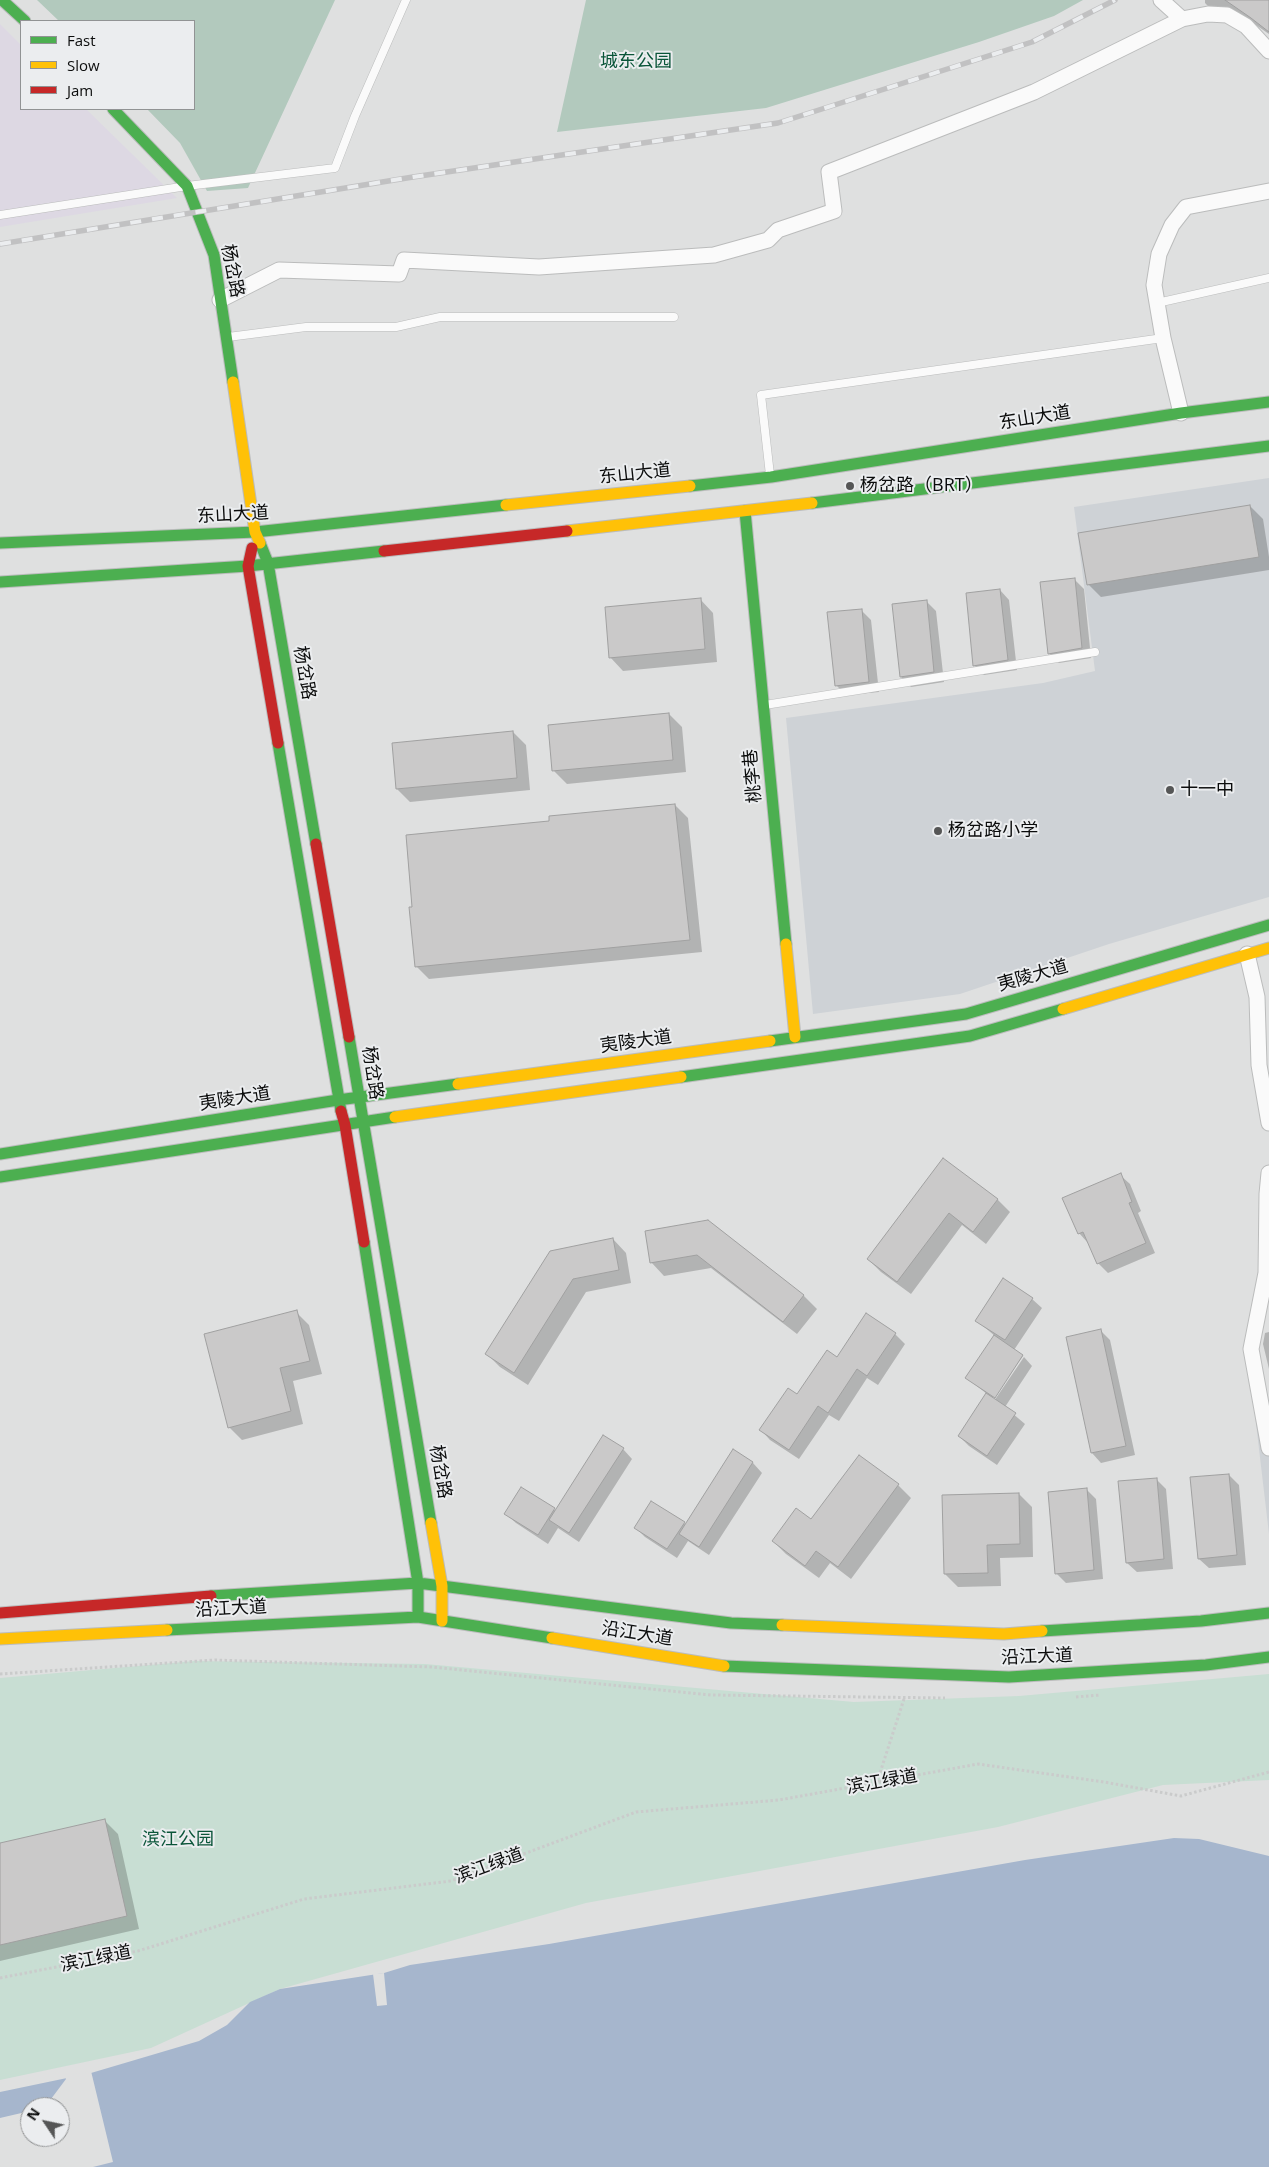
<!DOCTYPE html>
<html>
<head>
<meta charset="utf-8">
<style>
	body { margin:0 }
	#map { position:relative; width:1269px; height:2167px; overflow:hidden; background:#dfe0e0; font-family:"Open Sans",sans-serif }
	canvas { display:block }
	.legend { position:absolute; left:20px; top:20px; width:175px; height:90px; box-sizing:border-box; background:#ebedef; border:1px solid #919394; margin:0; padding:6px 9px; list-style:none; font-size:15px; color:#0b0c0c }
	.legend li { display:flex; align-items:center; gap:10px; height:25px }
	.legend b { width:25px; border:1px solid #919394 }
	.north { position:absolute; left:20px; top:2097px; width:50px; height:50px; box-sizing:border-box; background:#ebedef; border:1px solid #919394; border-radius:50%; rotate:304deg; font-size:14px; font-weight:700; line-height:20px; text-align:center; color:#0b0c0c }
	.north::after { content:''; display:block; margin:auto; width:18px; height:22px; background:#555656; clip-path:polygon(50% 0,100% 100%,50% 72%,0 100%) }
</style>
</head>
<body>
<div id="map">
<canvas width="1269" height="2167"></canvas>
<ul class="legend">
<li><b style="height:6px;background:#4caf50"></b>Fast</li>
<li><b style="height:6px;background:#ffc107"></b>Slow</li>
<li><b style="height:6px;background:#c62828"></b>Jam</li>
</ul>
<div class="north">N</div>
</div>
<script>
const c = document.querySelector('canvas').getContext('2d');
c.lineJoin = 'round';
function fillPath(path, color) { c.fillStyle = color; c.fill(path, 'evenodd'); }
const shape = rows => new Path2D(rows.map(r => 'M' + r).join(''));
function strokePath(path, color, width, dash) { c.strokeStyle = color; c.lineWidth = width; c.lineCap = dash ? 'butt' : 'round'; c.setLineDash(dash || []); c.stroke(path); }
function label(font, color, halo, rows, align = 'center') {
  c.font = font + ' "Open Sans","Noto Sans SC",sans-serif'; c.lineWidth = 4; c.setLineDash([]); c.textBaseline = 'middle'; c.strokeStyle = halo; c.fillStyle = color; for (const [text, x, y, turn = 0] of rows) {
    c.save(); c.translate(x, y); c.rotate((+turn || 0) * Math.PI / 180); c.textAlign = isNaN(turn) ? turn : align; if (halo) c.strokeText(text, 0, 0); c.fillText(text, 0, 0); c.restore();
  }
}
const built = shape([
	[1269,478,1269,897,1109,944,960,994,813,1014,786,718,1043,683,1095,671,1074,507],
	[1269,1411,1269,1534,1255,1415]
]);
const industrial = shape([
	[0,24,21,45,21,109,86,109,177,198,0,227]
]);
const green = shape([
	[195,1661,425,1664,854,1702,1019,1696,1269,1674,1269,1780,1163,1785,998,1827,586,1903,280,1989,151,2048,0,2080,0,1678]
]);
const forest = shape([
	[37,0,335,0,248,188,207,191,180,143,147,109,194,109,194,21,59,21],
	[586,0,1083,0,1054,16,979,42,766,108,557,132]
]);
const water = shape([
	[1174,1838,1199,1839,1269,1856,1269,2167,0,2167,0,2092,91,2073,199,2041,227,2025,250,2002,280,1989,384,1973,410,1965,549,1944,1025,1860],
	[30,2107,60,2107,60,2137,30,2137]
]);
const pier = shape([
	[384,1973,387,2005,377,2006,373,1974],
	[91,2071,113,2162,93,2167,0,2167,0,2118,30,2111,30,2137,60,2137,60,2107,45,2107,66,2079,65,2076]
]);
const shadow = shape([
	[1205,0,1269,0,1269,34,1253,23,1218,16,1205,3],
	[1250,506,1263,519,1269,557,1269,570,1101,597,1088,584],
	[1074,579,1084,589,1091,658,1059,663,1049,653],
	[1000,590,1009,600,1017,670,984,675,974,665],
	[700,599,713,613,717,662,623,671,610,657],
	[926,601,936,611,944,682,911,687,901,677,894,605],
	[861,610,871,620,879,692,846,695,836,685],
	[669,714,682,727,686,772,567,784,554,771],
	[513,732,526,745,530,790,410,802,397,789],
	[675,805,688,818,702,952,429,979,416,966,550,822],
	[943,1159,997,1199,1010,1212,986,1244,962,1225,911,1294,881,1272,868,1259],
	[1120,1175,1130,1184,1141,1211,1138,1213,1155,1253,1108,1273,1098,1263,1088,1243,1079,1233],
	[708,1222,804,1296,817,1309,797,1334,711,1268,664,1276,651,1262],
	[613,1239,626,1253,631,1283,586,1292,528,1385,500,1367,487,1354],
	[1032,1299,1042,1308,1014,1350,1023,1356,990,1402,992,1404,1024,1357,1032,1366,1005,1407,1025,1424,997,1465,969,1446,959,1436,987,1394,967,1378,995,1336,977,1321],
	[296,1312,309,1325,322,1374,293,1381,303,1424,242,1440,229,1427],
	[867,1315,895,1334,905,1344,878,1385,867,1378,839,1421,829,1415,799,1459,770,1440,761,1430,838,1359],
	[1100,1330,1110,1340,1135,1455,1101,1463,1092,1453],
	[1269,1332,1269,1369,1263,1344,1265,1333],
	[623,1449,632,1459,579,1542,558,1528,548,1544,516,1523,506,1514,522,1488,556,1511],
	[733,1451,753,1463,762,1473,709,1555,688,1541,677,1558,645,1537,635,1527,684,1523,686,1525],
	[1229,1475,1239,1485,1246,1565,1209,1568,1199,1559],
	[1156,1479,1166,1489,1173,1569,1137,1572,1127,1563],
	[898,1485,911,1498,851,1579,830,1563,819,1578,786,1554,773,1541,812,1521],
	[1086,1489,1096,1499,1103,1579,1066,1583,1056,1573],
	[1019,1494,1032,1507,1033,1557,1000,1558,1001,1586,958,1587,945,1574],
	[105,1821,118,1834,139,1929,0,1961,0,1844]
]);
const building = shape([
	[1225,0,1269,0,1269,32,1251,18,1225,0],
	[1250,505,1259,557,1087,585,1078,533,1250,505],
	[1075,578,1082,648,1048,654,1040,582,1075,578],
	[1000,589,1008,660,973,666,966,593,1000,589],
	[701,598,705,649,609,658,605,607,701,598],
	[927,600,934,672,900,677,892,604,927,600],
	[862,609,869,682,835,686,827,612,862,609],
	[669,713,673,760,552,771,548,725,669,713],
	[513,731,517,778,396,789,392,743,513,731],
	[675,804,690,940,415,967,409,907,412,907,406,835,549,821,549,816,675,804],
	[943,1158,998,1199,973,1232,949,1213,897,1282,867,1259,943,1158],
	[1121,1173,1132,1202,1129,1203,1146,1243,1097,1264,1083,1232,1078,1234,1062,1198,1121,1173],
	[708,1220,804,1295,783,1322,697,1255,650,1263,645,1231,708,1220],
	[613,1238,619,1270,573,1279,514,1373,485,1354,550,1251,613,1238],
	[1003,1278,1033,1298,1005,1340,975,1321,1003,1278],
	[297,1310,310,1361,280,1368,291,1411,228,1428,204,1334,297,1310],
	[866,1313,896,1333,867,1376,857,1369,828,1413,818,1406,789,1450,759,1430,788,1388,797,1394,827,1350,837,1357,866,1313],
	[1101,1329,1126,1446,1091,1453,1066,1337,1101,1329],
	[994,1335,1023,1355,995,1398,965,1378,994,1335],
	[986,1393,1016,1413,987,1456,958,1436,986,1393],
	[603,1435,624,1448,569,1533,549,1520,603,1435],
	[733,1449,753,1462,699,1547,679,1534,733,1449],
	[859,1455,899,1484,838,1567,816,1551,805,1566,772,1541,796,1508,811,1519,859,1455],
	[1229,1474,1237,1555,1198,1559,1190,1477,1229,1474],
	[1157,1478,1164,1559,1126,1563,1118,1481,1157,1478],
	[521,1487,555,1508,538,1535,504,1514,521,1487],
	[1087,1488,1094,1570,1055,1574,1048,1492,1087,1488],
	[1019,1493,1020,1544,987,1545,988,1573,944,1574,942,1495,1019,1493],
	[651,1501,685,1522,667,1549,634,1528,651,1501],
	[105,1819,127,1916,0,1945,0,1843,105,1819]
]);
const path = shape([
	[0,1674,215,1660,431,1667,711,1695,945,1698],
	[1076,1697,1100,1695],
	[877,1782,904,1699],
	[0,1978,138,1951,304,1899,451,1881,636,1812,779,1800,978,1764,1104,1782,1181,1796,1269,1772]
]);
const lane = shape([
	[0,215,187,186,335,168,355,116,406,0],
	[1157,303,1269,278],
	[228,337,306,327,396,327,440,317,674,317],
	[770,475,761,395,1163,338],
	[765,705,1095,652]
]);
const street = shape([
	[1161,0,1182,19],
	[220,300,279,270,399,274,404,260,539,267,714,255,768,240,778,230,834,211,829,172,1034,92,1182,19,1208,14,1227,15,1246,26,1269,51],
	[1181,413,1163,338,1154,285,1159,254,1172,225,1186,207,1269,191],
	[1247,954,1257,997,1259,1065,1269,1123],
	[1269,1173,1267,1194,1266,1273,1251,1349,1269,1448]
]);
const fast = shape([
	[2,0,25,21],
	[113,109,187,186,214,255,233,382],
	[690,486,771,477,1181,413,1269,402],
	[812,503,1269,446],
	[745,511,786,944],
	[0,543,255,532,506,505],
	[260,543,268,563,316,844],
	[0,582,248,566,384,551],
	[278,743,341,1111],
	[349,1037,431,1523],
	[770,1041,966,1014,1269,925],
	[681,1077,970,1036,1063,1009],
	[0,1154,338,1100,458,1084],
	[0,1177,395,1117],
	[364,1242,418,1583,418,1617],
	[211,1596,418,1583,731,1623,782,1625],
	[167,1630,418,1617,552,1638],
	[1042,1631,1201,1621,1269,1613],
	[724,1666,1009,1677,1206,1665,1269,1657]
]);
const slow = shape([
	[233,382,255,532,260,543],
	[506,505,690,486],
	[567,531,812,503],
	[786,944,795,1037],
	[1063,1009,1269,948],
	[458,1084,770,1041],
	[395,1117,681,1077],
	[431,1523,442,1586,442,1621],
	[782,1625,1004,1634,1042,1631],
	[552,1638,724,1666],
	[0,1639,167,1630]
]);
const jam = shape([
	[252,548,248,566,278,743],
	[384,551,567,531],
	[316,844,349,1037],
	[341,1111,345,1125,364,1242],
	[0,1613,211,1596]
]);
const rail = shape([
	[0,244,413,177,778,123,1032,42,1115,0]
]);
const markers = [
	[850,486,5,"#555656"],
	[1170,790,5,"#555656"],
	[938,831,5,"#555656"]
];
const parkNames = [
	["城东公园",636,62],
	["滨江公园",178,1840]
];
const streetNames = [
	["杨岔路",232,271,79],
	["东山大道",1035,418,-9],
	["东山大道",635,474,-6],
	["东山大道",233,515,-3],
	["杨岔路",304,673,80],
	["桃李巷",753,776,-95],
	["夷陵大道",1033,976,-16],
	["夷陵大道",636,1042,-8],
	["杨岔路",372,1073,81],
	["夷陵大道",235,1099,-9],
	["杨岔路",440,1472,80],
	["沿江大道",231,1609,-3],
	["沿江大道",637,1634,9],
	["沿江大道",1037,1657,-2],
	["滨江绿道",882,1782,-10],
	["滨江绿道",489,1866,-20],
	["滨江绿道",96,1959,-11]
];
const poiNames = [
	["杨岔路（BRT）",860,486],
	["十一中",1180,790],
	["杨岔路小学",948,831]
];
fillPath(built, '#ced2d6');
fillPath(industrial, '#ddd8e3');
fillPath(green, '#c8ded3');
fillPath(forest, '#b2c9bd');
fillPath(water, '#a6b6cd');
fillPath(pier, '#dfe0e0');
fillPath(shadow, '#0003');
fillPath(building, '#cac9c9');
strokePath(building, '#a0a0a0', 1);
strokePath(lane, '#bbbcbc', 9);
strokePath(street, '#bbbcbc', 17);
strokePath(fast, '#bbbcbc', 13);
strokePath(slow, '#bbbcbc', 13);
strokePath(jam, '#bbbcbc', 13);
strokePath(path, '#cacbcb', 3, [2.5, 2.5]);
strokePath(lane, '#fafafa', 8);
strokePath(street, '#fafafa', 15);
strokePath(fast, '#4caf50', 11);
strokePath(slow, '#ffc107', 11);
strokePath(jam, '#c62828', 11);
strokePath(rail, '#c1c1c2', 5.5);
strokePath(rail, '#ebedef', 4, [11]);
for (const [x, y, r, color] of markers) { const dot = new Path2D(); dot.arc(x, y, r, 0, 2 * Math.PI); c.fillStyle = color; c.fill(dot); strokePath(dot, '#ebedef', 2); }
label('18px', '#0a5539', '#ebedef', parkNames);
label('18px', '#0b0c0c', '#ebedef', streetNames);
label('18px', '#0b0c0c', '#ebedef', poiNames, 'left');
</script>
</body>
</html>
